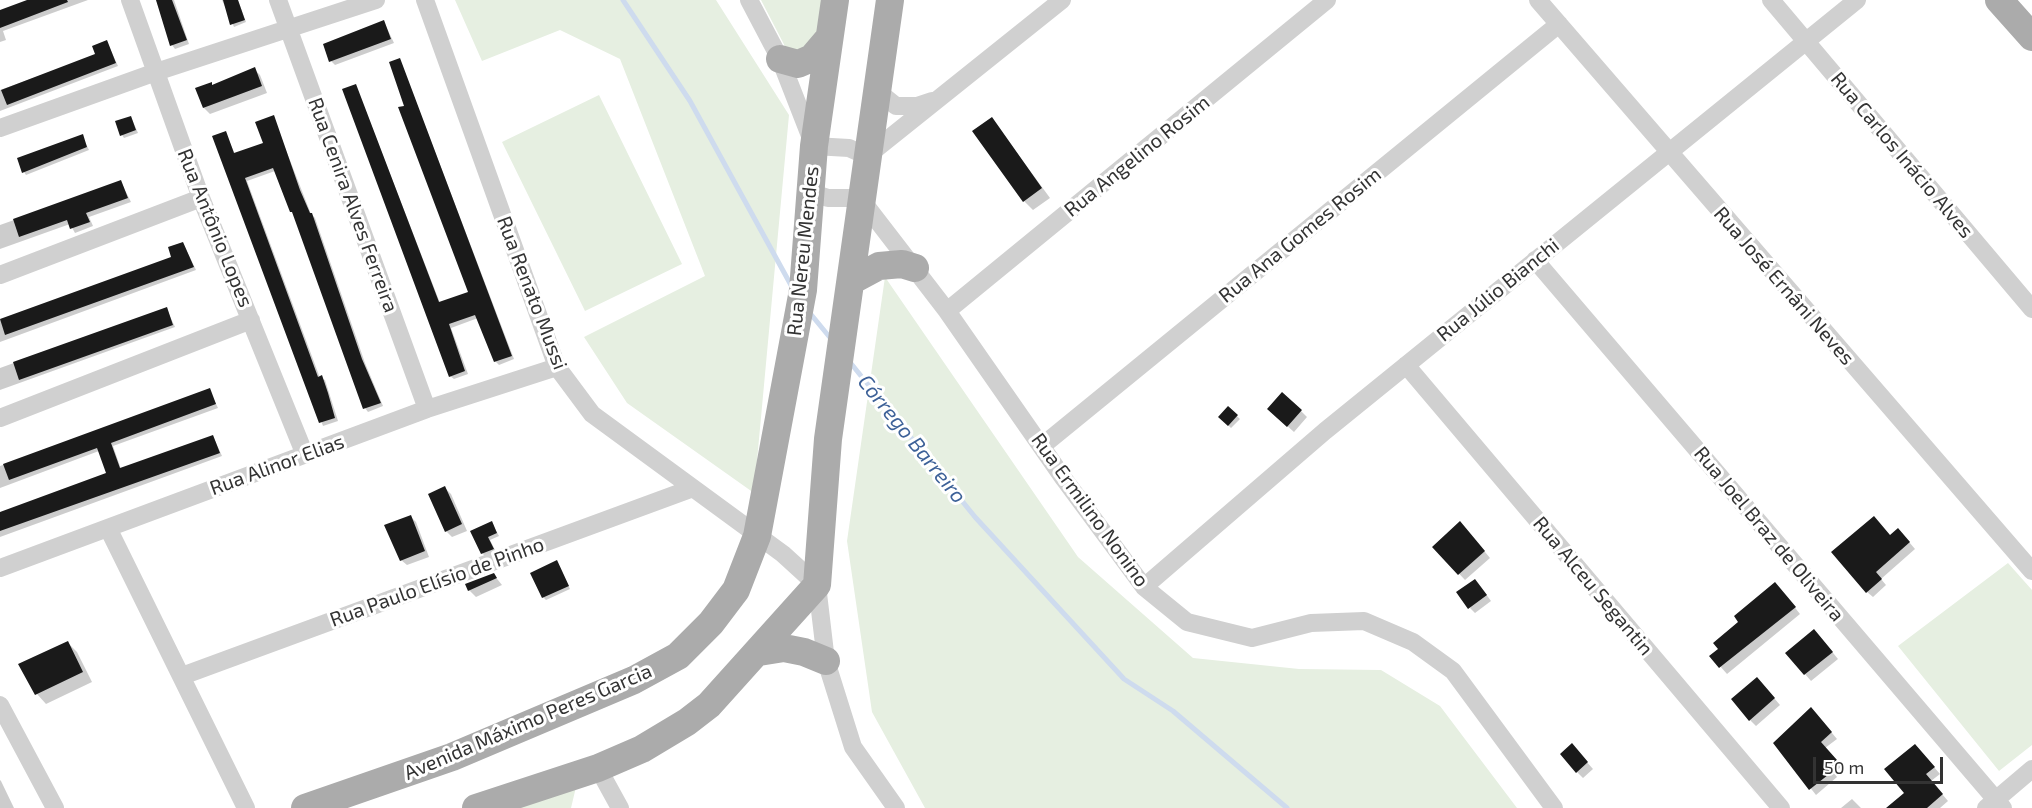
<!DOCTYPE html>
<html>
<head>
<meta charset="utf-8">
<style>
	body { margin:0 }
	#map { position:relative; width:2032px; height:808px; overflow:hidden; background:#fff; font-family:"Exo 2",sans-serif }
	canvas { display:block }
	.scale { position:absolute; left:1813px; top:757px; width:130px; height:27px; box-sizing:border-box; border:3px solid #333; border-top:0; padding-left:8px; font-size:18px; line-height:21px; white-space:nowrap; color:#333; -webkit-text-stroke:4px #fff; paint-order:stroke }
</style>
</head>
<body>
<div id="map">
<canvas width="2032" height="808"></canvas>
<div class="scale">50 m</div>
</div>
<script>
const c = document.querySelector('canvas').getContext('2d');
c.lineJoin = 'round';
function fillPath(path, color) { c.fillStyle = color; c.fill(path, 'evenodd'); }
const shape = rows => new Path2D(rows.map(r => 'M' + r).join(''));
function strokePath(path, color, width, dash) { c.strokeStyle = color; c.lineWidth = width; c.lineCap = dash ? 'butt' : 'round'; c.setLineDash(dash || []); c.stroke(path); }
function label(font, color, halo, rows, align = 'center') {
  c.font = font + ' "Exo 2",sans-serif'; c.lineWidth = 6; c.setLineDash([]); c.textBaseline = 'middle'; c.strokeStyle = halo; c.fillStyle = color; for (const [text, x, y, turn = 0] of rows) {
    c.save(); c.translate(x, y); c.rotate((+turn || 0) * Math.PI / 180); c.textAlign = isNaN(turn) ? turn : align; if (halo) c.strokeText(text, 0, 0); c.fillText(text, 0, 0); c.restore();
  }
}
const green = shape([
	[455,0,716,0,789,115,754,493,627,403,584,337,705,276,620,59,560,30,482,61],
	[761,0,825,0,817,45,790,56],
	[599,95,682,264,585,311,502,142],
	[885,277,1078,557,1193,658,1299,669,1381,670,1440,706,1517,808,925,808,872,712,847,541],
	[2008,563,2032,590,2032,745,1999,771,1898,646],
	[576,787,571,808,518,808]
]);
const shadow = shape([
	[31,0,88,0,3,31,6,40,0,42,0,11],
	[156,0,174,0,189,44,175,49,172,45],
	[222,0,238,0,246,22,234,27],
	[384,22,394,43,335,65,331,61],
	[107,42,118,66,0,111,0,90,97,55],
	[400,60,514,359,499,365,495,361,478,318,451,328,468,374,454,379,450,376,356,86,440,303,470,293,406,107],
	[254,69,260,75,267,93,210,114,204,108,213,86],
	[131,117,138,133,124,138,122,135],
	[273,117,311,214,315,218,365,363,383,406,368,412,365,408,295,215,275,171,247,181,320,378,325,380,338,421,323,426,213,136,225,132,235,154,265,144],
	[992,119,1050,198,1033,210,1024,201],
	[82,136,89,150,26,175,24,172],
	[121,182,131,202,89,217,93,226,75,233,70,224,0,249,0,225],
	[183,243,196,270,0,342,0,320,173,258],
	[166,308,175,327,0,390,0,368],
	[209,389,218,408,113,446,121,469,213,436,222,456,0,537,0,514,108,474,99,451,0,488,0,466],
	[1228,408,1240,419,1231,428,1220,417],
	[1301,411,1307,417,1294,432,1275,415],
	[445,488,451,494,467,531,452,537,446,531],
	[410,516,416,522,429,557,407,565,401,560],
	[492,523,499,536,490,540,496,552,485,556,482,553],
	[1466,529,1490,558,1465,580,1434,547],
	[1904,536,1915,549,1881,579,1886,585,1873,597,1867,592,1891,537],
	[557,562,570,589,546,600,543,597],
	[494,575,502,585,476,597,469,590],
	[1480,586,1491,601,1475,613,1470,608],
	[1781,590,1800,614,1727,674,1711,656],
	[1820,637,1838,659,1811,681,1787,653],
	[67,642,77,652,92,682,46,704,37,694,20,665],
	[1763,685,1780,705,1756,726,1750,720],
	[1817,715,1837,739,1825,748,1841,767,1834,773,1837,777,1816,795,1775,743],
	[1578,752,1593,769,1583,778,1577,772],
	[1921,752,1940,774,1931,781,1948,801,1940,808,1888,808,1906,793],
	[0,780,1,781,14,808,0,808],
	[1852,799,1861,808,1841,808]
]);
const stream = shape([
	[623,0,690,101,792,287],
	[809,312,832,340],
	[849,361,975,517,1124,679,1173,711,1287,808]
]);
const building = shape([
	[27,0,67,0,68,2,0,28,0,10],
	[156,0,172,0,187,40,170,46],
	[223,0,238,0,245,20,230,25],
	[384,20,391,39,329,62,323,44],
	[107,40,116,63,7,105,1,90,95,54,92,46],
	[400,58,512,356,494,362,475,315,449,324,465,371,449,377,342,89,356,84,439,302,468,292,398,107,404,106,389,62],
	[255,67,262,86,203,108,195,88,212,82,212,85],
	[274,115,300,190,310,213,312,213,362,359,381,403,363,409,292,212,290,212,273,168,245,178,318,377,322,375,328,393,335,418,319,423,212,136,226,131,234,153,263,143,255,122],
	[131,116,136,130,120,136,115,121],
	[992,117,1042,188,1023,202,972,131],
	[83,134,87,147,22,173,17,158],
	[121,180,128,198,86,213,90,222,70,229,67,220,19,237,13,219],
	[183,242,194,267,5,335,0,319,171,257,168,247],
	[167,307,173,325,19,380,13,362],
	[210,388,216,404,111,443,120,468,213,435,220,453,0,531,0,512,106,473,97,448,9,480,3,464],
	[1282,392,1302,410,1287,427,1267,409],
	[1228,406,1238,415,1228,426,1218,417],
	[445,486,462,524,445,532,428,494],
	[411,515,425,551,400,561,384,525],
	[1874,516,1890,535,1898,528,1910,542,1876,572,1882,579,1866,593,1831,552],
	[492,521,497,533,488,537,494,549,481,554,470,531],
	[1460,521,1485,551,1458,575,1432,547],
	[557,560,569,586,542,598,530,573],
	[494,573,497,578,468,591,465,584],
	[1475,579,1487,595,1468,609,1456,592],
	[1775,582,1796,607,1719,668,1709,656,1718,649,1713,643,1738,622,1734,616],
	[1814,629,1833,652,1804,675,1785,653],
	[68,641,83,672,35,695,18,664],
	[1757,677,1775,698,1749,721,1731,699],
	[1811,707,1832,732,1821,742,1837,760,1829,766,1833,771,1809,790,1773,743],
	[1572,743,1588,762,1576,773,1560,754],
	[1915,744,1935,767,1926,774,1943,794,1927,808,1886,808,1904,793,1884,769]
]);
const minor = shape([
	[130,0,201,198,305,455],
	[278,0,427,409],
	[425,0,557,367,592,414,783,554,817,585,826,661,853,747,896,808],
	[749,0,780,59,814,146,849,148,867,156,1062,0],
	[1538,0,2032,571],
	[1771,0,2032,309],
	[876,90,896,106,917,106,932,101],
	[0,128,156,72,376,0],
	[810,192,828,198,860,198,947,311,1064,479,1144,587,1187,622,1252,638,1311,623,1364,621,1413,642,1453,671,1554,808],
	[1535,260,2003,808],
	[0,275,201,198],
	[947,311,1327,0],
	[1406,365,1781,808],
	[0,418,251,320],
	[1042,446,1559,24],
	[108,528,246,808],
	[0,568,427,409,557,367],
	[1144,587,1325,431,1857,0],
	[182,676,693,488],
	[0,705,55,808],
	[598,768,620,808],
	[1986,808,2032,769]
]);
const primary = shape([
	[1999,0,2032,37],
	[780,59,798,64,812,58,829,38],
	[851,281,879,266,902,264,915,268],
	[759,652,784,648,804,652,826,661],
	[305,808,452,757,634,680,678,656,711,623,736,590,757,536,803,290,814,146,835,0],
	[476,808,598,768,642,749,687,722,709,705,817,585,828,439,890,0]
]);
const streetNames = [
	["Rua Carlos Inácio Alves",1902,155,50],
	["Rua Angelino Rosim",1137,156,-39],
	["Rua Cenira Alves Ferreira",353,205,70],
	["Rua Antônio Lopes",215,228,68],
	["Rua Ana Gomes Rosim",1300,235,-39],
	["Rua Nereu Mendes",803,251,-84],
	["Rua José Ernâni Neves",1784,286,49],
	["Rua Júlio Bianchi",1498,290,-39],
	["Rua Renato Mussi",532,293,69],
	["Rua Alinor Elias",277,465,-20],
	["Rua Ermilino Nonino",1090,510,54],
	["Rua Joel Braz de Oliveira",1769,534,50],
	["Rua Paulo Elísio de Pinho",437,582,-20],
	["Rua Alceu Segantin",1593,586,50],
	["Avenida Máximo Peres Garcia",528,722,-23]
];
const waterNames = [
	["Córrego Barreiro",912,439,51]
];
fillPath(green, '#e6efe1');
fillPath(shadow, '#0003');
strokePath(stream, '#cedbee', 5);
fillPath(building, '#1a1a1a');
strokePath(minor, '#d0d0d0', 18);
strokePath(primary, '#ababab', 28);
label('20px', '#333', '#fff', streetNames);
label('italic 21px', '#3d6198', '#fff', waterNames);
</script>
</body>
</html>
